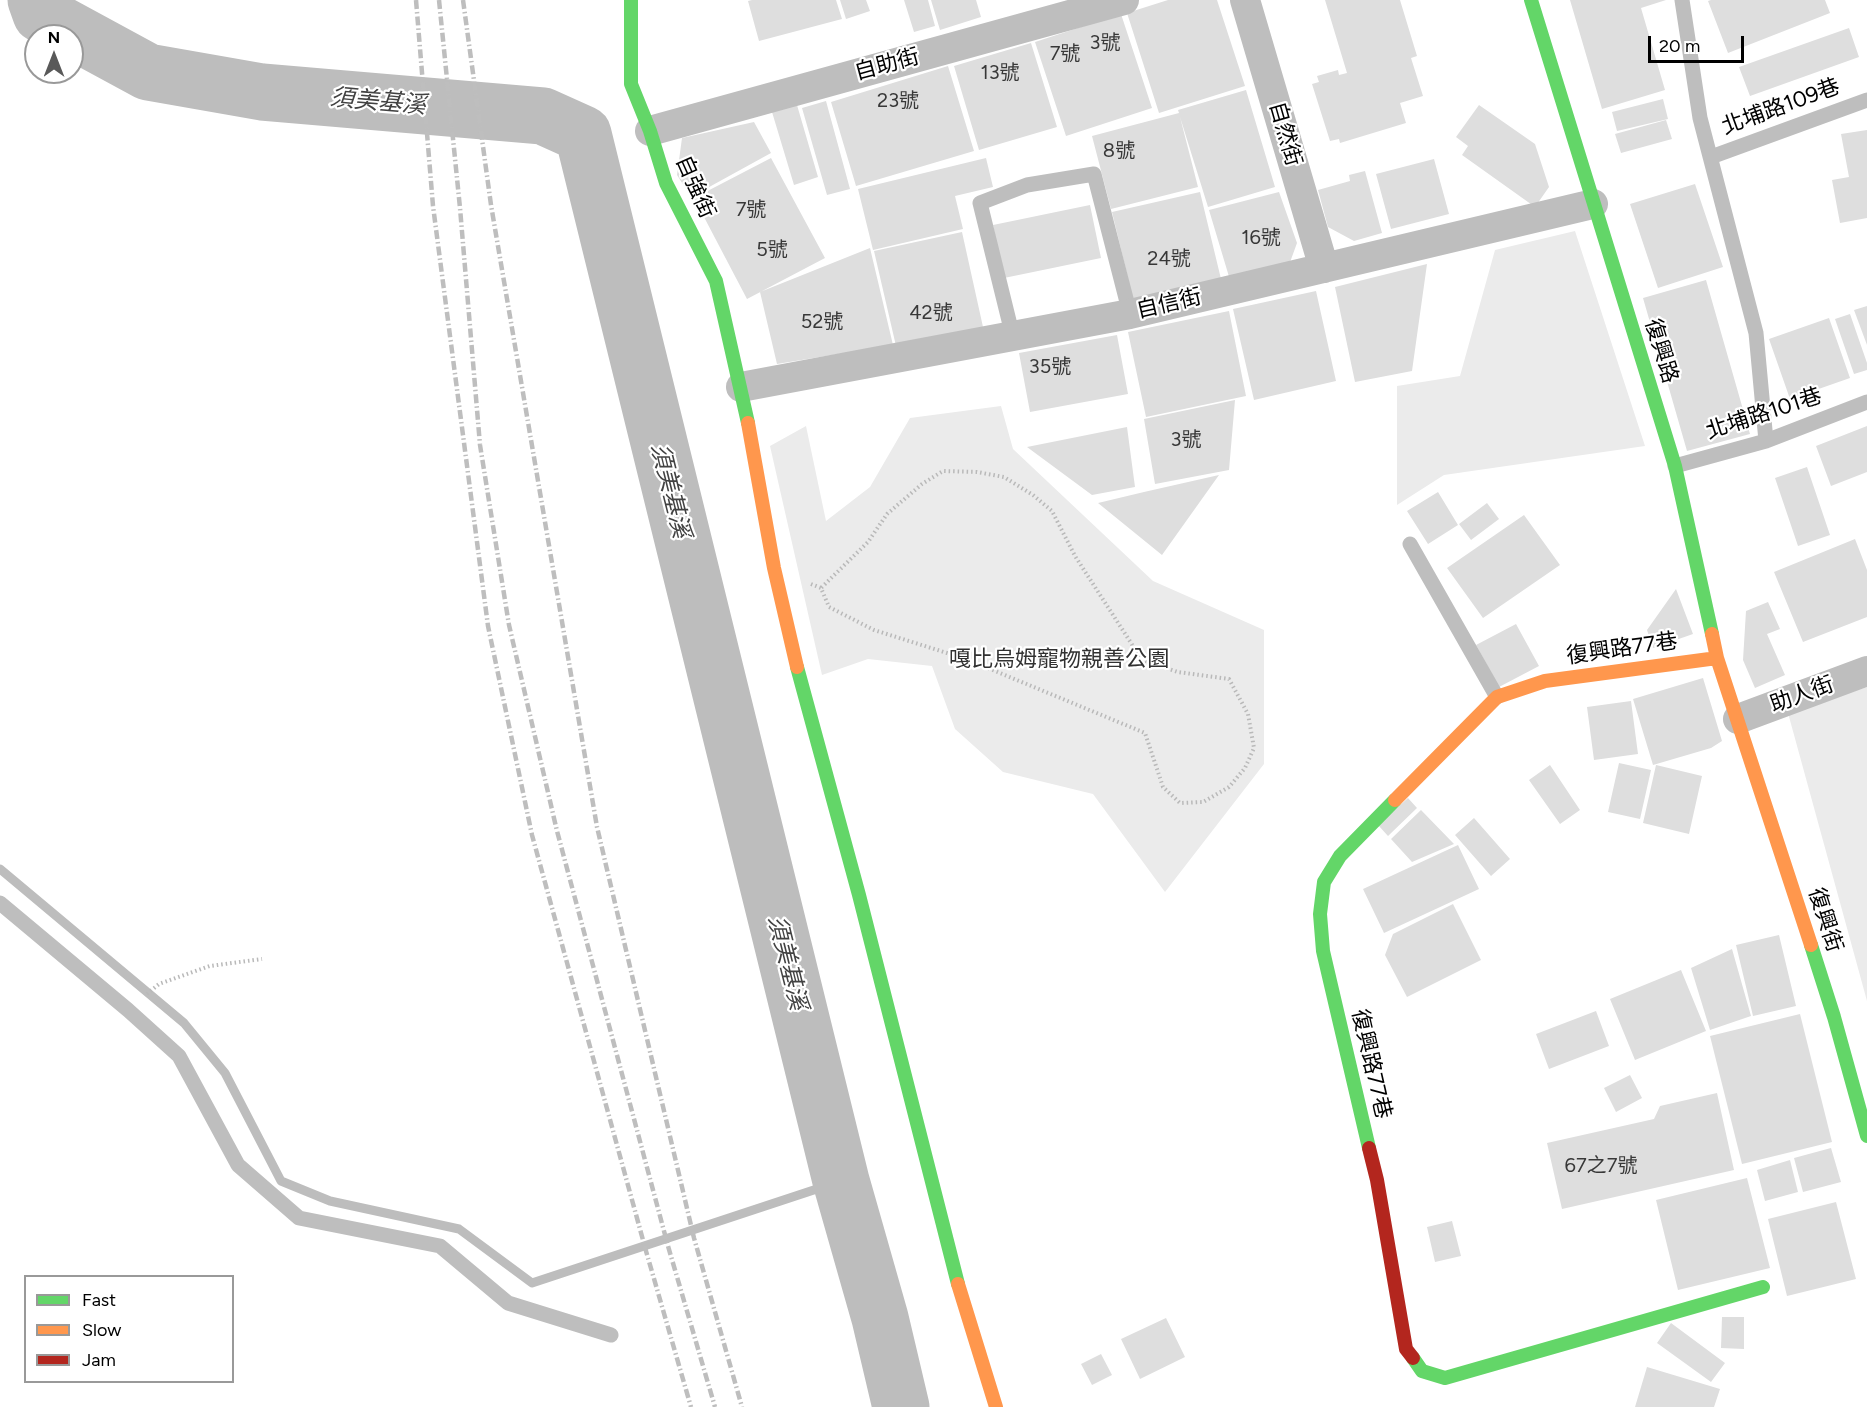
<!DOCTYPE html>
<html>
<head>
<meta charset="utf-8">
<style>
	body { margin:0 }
	#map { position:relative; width:1867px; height:1407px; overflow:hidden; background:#fff; font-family:Figtree,sans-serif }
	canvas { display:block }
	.legend { position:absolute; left:24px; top:1275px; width:210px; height:108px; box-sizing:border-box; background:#fff; border:2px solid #999; margin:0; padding:8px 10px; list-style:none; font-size:18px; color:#000 }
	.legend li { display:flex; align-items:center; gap:12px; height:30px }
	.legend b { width:30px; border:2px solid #999 }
	.north { position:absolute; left:24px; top:24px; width:60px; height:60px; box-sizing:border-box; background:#fff; border:2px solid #999; border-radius:50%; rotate:0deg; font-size:16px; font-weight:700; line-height:24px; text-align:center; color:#000 }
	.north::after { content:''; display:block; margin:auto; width:21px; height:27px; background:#595959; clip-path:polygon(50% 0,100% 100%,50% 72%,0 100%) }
	.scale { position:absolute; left:1648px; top:36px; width:96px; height:27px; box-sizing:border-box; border:3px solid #000; border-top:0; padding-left:8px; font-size:18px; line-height:21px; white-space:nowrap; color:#000; -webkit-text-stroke:4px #fff; paint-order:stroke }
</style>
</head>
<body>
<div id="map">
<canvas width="1867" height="1407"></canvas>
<ul class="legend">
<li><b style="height:8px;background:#63d668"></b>Fast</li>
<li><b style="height:8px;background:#ff974d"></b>Slow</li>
<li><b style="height:8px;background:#b3261e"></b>Jam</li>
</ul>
<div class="north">N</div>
<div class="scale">20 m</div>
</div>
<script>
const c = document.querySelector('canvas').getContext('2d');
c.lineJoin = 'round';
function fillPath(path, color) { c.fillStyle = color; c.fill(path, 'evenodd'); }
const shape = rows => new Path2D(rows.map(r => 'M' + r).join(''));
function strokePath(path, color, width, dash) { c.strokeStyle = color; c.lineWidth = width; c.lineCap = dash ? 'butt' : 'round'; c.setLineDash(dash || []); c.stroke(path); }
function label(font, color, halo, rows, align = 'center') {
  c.font = font + ' Figtree,"Noto Sans TC",sans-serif'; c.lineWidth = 4.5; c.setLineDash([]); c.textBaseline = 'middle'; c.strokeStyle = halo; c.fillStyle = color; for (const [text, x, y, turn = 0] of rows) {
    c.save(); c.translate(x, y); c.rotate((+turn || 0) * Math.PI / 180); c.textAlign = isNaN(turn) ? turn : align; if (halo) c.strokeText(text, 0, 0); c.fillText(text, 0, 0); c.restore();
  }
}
const green = shape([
	[1575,231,1645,446,1444,475,1397,505,1397,386,1460,376,1495,250],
	[1001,406,1013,449,1153,581,1264,630,1264,764,1165,892,1093,794,1003,772,955,729,932,666,868,659,822,675,770,446,806,426,826,521,870,487,910,418],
	[1867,687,1867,1001,1788,713]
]);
const stream = shape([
	[0,869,184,1023,225,1073,281,1181,330,1201,459,1229,532,1283,841,1181]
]);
const river = shape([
	[36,0,41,14,148,72,262,92,543,116,583,134,841,1181,880,1318,901,1407]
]);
const building = shape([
	[752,0,836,0,842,19,759,41,748,1],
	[840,0,866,0,870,11,846,19],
	[904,0,928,0,935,26,914,32],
	[931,0,976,0,981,17,940,30],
	[1168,0,1217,0,1245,86,1159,113,1127,13],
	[1325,0,1400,0,1417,56,1411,58,1423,96,1400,103,1406,123,1340,143,1339,139,1330,141,1312,84,1319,82,1317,76,1338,70,1339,75,1347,73],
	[1570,0,1666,0,1641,8,1665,90,1602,109],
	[1711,0,1825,0,1830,13,1728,53,1708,1],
	[1121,14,1152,108,1066,136,1035,42],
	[1849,28,1859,57,1750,96,1739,67],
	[1031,43,1057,127,979,150,954,66],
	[948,66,974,151,856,186,831,102],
	[1246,90,1275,187,1208,207,1180,117,1198,187,1111,209,1092,136,1179,113,1178,110],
	[1663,99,1668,119,1617,131,1612,112],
	[826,101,850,189,827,195,802,108],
	[797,105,818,177,794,185,772,112],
	[1479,105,1535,144,1549,187,1535,207,1462,155,1468,146,1456,137],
	[1666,120,1672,139,1621,153,1615,134],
	[754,122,771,153,691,197,677,175,682,138],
	[1867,130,1867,218,1840,223,1832,180,1849,177,1841,134],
	[771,158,825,258,747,299,694,198],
	[986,158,993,187,955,196,963,229,873,250,858,189],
	[1434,159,1449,214,1391,229,1376,174],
	[1365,171,1382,233,1354,241,1328,227,1318,190,1350,181,1349,175],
	[1695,184,1723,267,1658,288,1630,204],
	[1200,192,1221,279,1133,299,1112,212],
	[1279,192,1297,243,1289,265,1230,280,1209,210],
	[1090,205,1101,258,1004,278,993,225],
	[962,232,983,327,896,346,874,251],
	[870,248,893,345,777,364,760,292],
	[1427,264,1412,371,1355,382,1335,287],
	[1706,280,1750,434,1687,451,1643,298],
	[1316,291,1336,381,1254,400,1233,309],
	[1867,306,1867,345,1854,310],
	[1229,311,1246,396,1146,417,1128,332],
	[1850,314,1867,363,1867,370,1854,374,1835,319],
	[1829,318,1850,378,1790,399,1769,339],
	[1117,335,1128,394,1030,412,1019,353],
	[1235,400,1229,470,1155,484,1144,419],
	[1867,426,1867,472,1831,486,1816,446],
	[1127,427,1135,487,1092,495,1027,447],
	[1807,467,1830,535,1798,546,1775,478],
	[1219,475,1162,555,1098,503,1144,492],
	[1438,492,1458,525,1428,544,1407,511],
	[1487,503,1499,519,1471,540,1459,524],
	[1524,515,1560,565,1483,618,1447,568],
	[1855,539,1867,570,1867,617,1803,642,1774,572],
	[1676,589,1693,634,1653,648,1647,630],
	[1768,602,1780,629,1767,634,1785,675,1755,688,1743,660,1746,611],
	[1516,624,1539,666,1499,687,1476,645],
	[1703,678,1722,741,1711,748,1653,765,1633,699],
	[1631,701,1638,754,1594,760,1587,707],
	[1619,763,1651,770,1640,819,1608,812],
	[1550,765,1580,810,1560,824,1529,780],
	[1656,765,1702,776,1689,834,1643,823],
	[1408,798,1417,808,1388,836,1378,825],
	[1421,810,1454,844,1412,862,1391,839],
	[1474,818,1510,859,1491,876,1455,835],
	[1458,845,1479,889,1384,933,1363,889],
	[1453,904,1481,960,1407,997,1385,955,1393,934],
	[1779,935,1796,1006,1753,1016,1736,945],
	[1732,949,1751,1016,1710,1030,1691,968],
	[1681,970,1706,1031,1635,1060,1610,999],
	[1596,1011,1609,1046,1549,1069,1536,1034],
	[1800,1014,1832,1142,1742,1164,1710,1036],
	[1630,1075,1642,1098,1616,1112,1604,1088],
	[1717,1093,1734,1170,1562,1209,1547,1143,1654,1119,1660,1106],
	[1831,1148,1841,1182,1803,1192,1794,1158],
	[1790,1160,1798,1192,1765,1201,1757,1170],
	[1747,1178,1770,1268,1678,1290,1656,1200],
	[1836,1202,1856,1279,1787,1296,1768,1219],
	[1452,1221,1461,1256,1435,1262,1427,1227],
	[1722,1317,1744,1317,1744,1349,1721,1348],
	[1166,1318,1185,1357,1140,1379,1121,1339],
	[1671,1323,1725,1363,1711,1382,1657,1343],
	[1101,1354,1112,1375,1092,1385,1081,1364],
	[1647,1367,1720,1389,1714,1407,1635,1407]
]);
const path = shape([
	[811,584,821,588,829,607,874,630,966,659,1145,733,1163,787,1180,803,1203,802,1229,787,1245,768,1254,748,1248,714,1229,679,1178,672,1142,660,1075,556,1052,511,1033,495,1004,477,977,472,943,471,922,484,887,514,868,542,821,588],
	[147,994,159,984,210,966,262,959]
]);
const lane = shape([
	[1682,0,1700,118,1756,333,1766,441],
	[1711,157,1867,100],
	[1013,337,980,203,1027,185,1094,174,1130,314],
	[1675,466,1766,441,1867,402],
	[1410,544,1497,697],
	[0,903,128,1010,179,1056,238,1165,299,1218,440,1246,508,1303,611,1335]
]);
const street = shape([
	[1245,0,1324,268],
	[650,131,1124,0],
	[741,387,1130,314,1593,204],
	[1738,719,1867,671]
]);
const fast = shape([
	[631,0,631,84,650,131,666,183,716,281,748,423],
	[1531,0,1675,466,1712,634],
	[797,667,859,895,958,1284],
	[1811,945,1834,1017,1867,1136],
	[1369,1148,1323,951,1320,914,1324,882,1340,856,1395,800],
	[1413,1358,1422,1371,1445,1378,1763,1287]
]);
const slow = shape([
	[748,423,774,568,797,667],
	[1712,634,1717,658,1811,945],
	[1395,800,1497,697,1545,681,1717,658],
	[958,1284,996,1407]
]);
const jam = shape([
	[1369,1148,1377,1180,1406,1349,1413,1358]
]);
const rail = shape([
	[416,0,433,206,488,626,532,835,646,1251,691,1407],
	[439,0,460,208,480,445,509,625,557,831,668,1246,715,1407],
	[463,0,491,205,597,827,694,1238,742,1407]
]);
const numberNames = [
	["3號",1105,43],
	["7號",1065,54],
	["13號",1000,73],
	["23號",898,101],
	["8號",1119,151],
	["7號",751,210],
	["16號",1261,238],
	["5號",772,250],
	["24號",1169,259],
	["42號",931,313],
	["52號",822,322],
	["35號",1050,367],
	["3號",1186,440],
	["67之7號",1601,1166]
];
const streetNames = [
	["自助街",887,65,-15],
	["北埔路109巷",1781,107,-20],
	["自然街",1285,134,74],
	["自強街",695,187,66],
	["自信街",1169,304,-13],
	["復興路",1661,351,73],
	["北埔路101巷",1764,414,-18],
	["復興路77巷",1622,649,-8],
	["助人街",1802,695,-20],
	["復興街",1825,920,72],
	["復興路77巷",1371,1064,77]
];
const parkNames = [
	["嘎比烏姆寵物親善公園",1059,660]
];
const waterNames = [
	["須美基溪",378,102,5],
	["須美基溪",670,491,76],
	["須美基溪",787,963,76]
];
fillPath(green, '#ebebeb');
strokePath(stream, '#bdbdbd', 9);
strokePath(river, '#bdbdbd', 57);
fillPath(building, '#dedede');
strokePath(path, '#b9b9b9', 4, [1.5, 3]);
strokePath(lane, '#bebebe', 15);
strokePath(street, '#bebebe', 30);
strokePath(fast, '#63d668', 14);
strokePath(slow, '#ff974d', 14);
strokePath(jam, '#b3261e', 14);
strokePath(rail, '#bebebe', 4.5, [9, 3, 1.5, 3]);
label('20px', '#383838', null, numberNames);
label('22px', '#000', '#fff', streetNames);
label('22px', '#313131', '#fff', parkNames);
label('italic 24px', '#424242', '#fff', waterNames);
</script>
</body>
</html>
